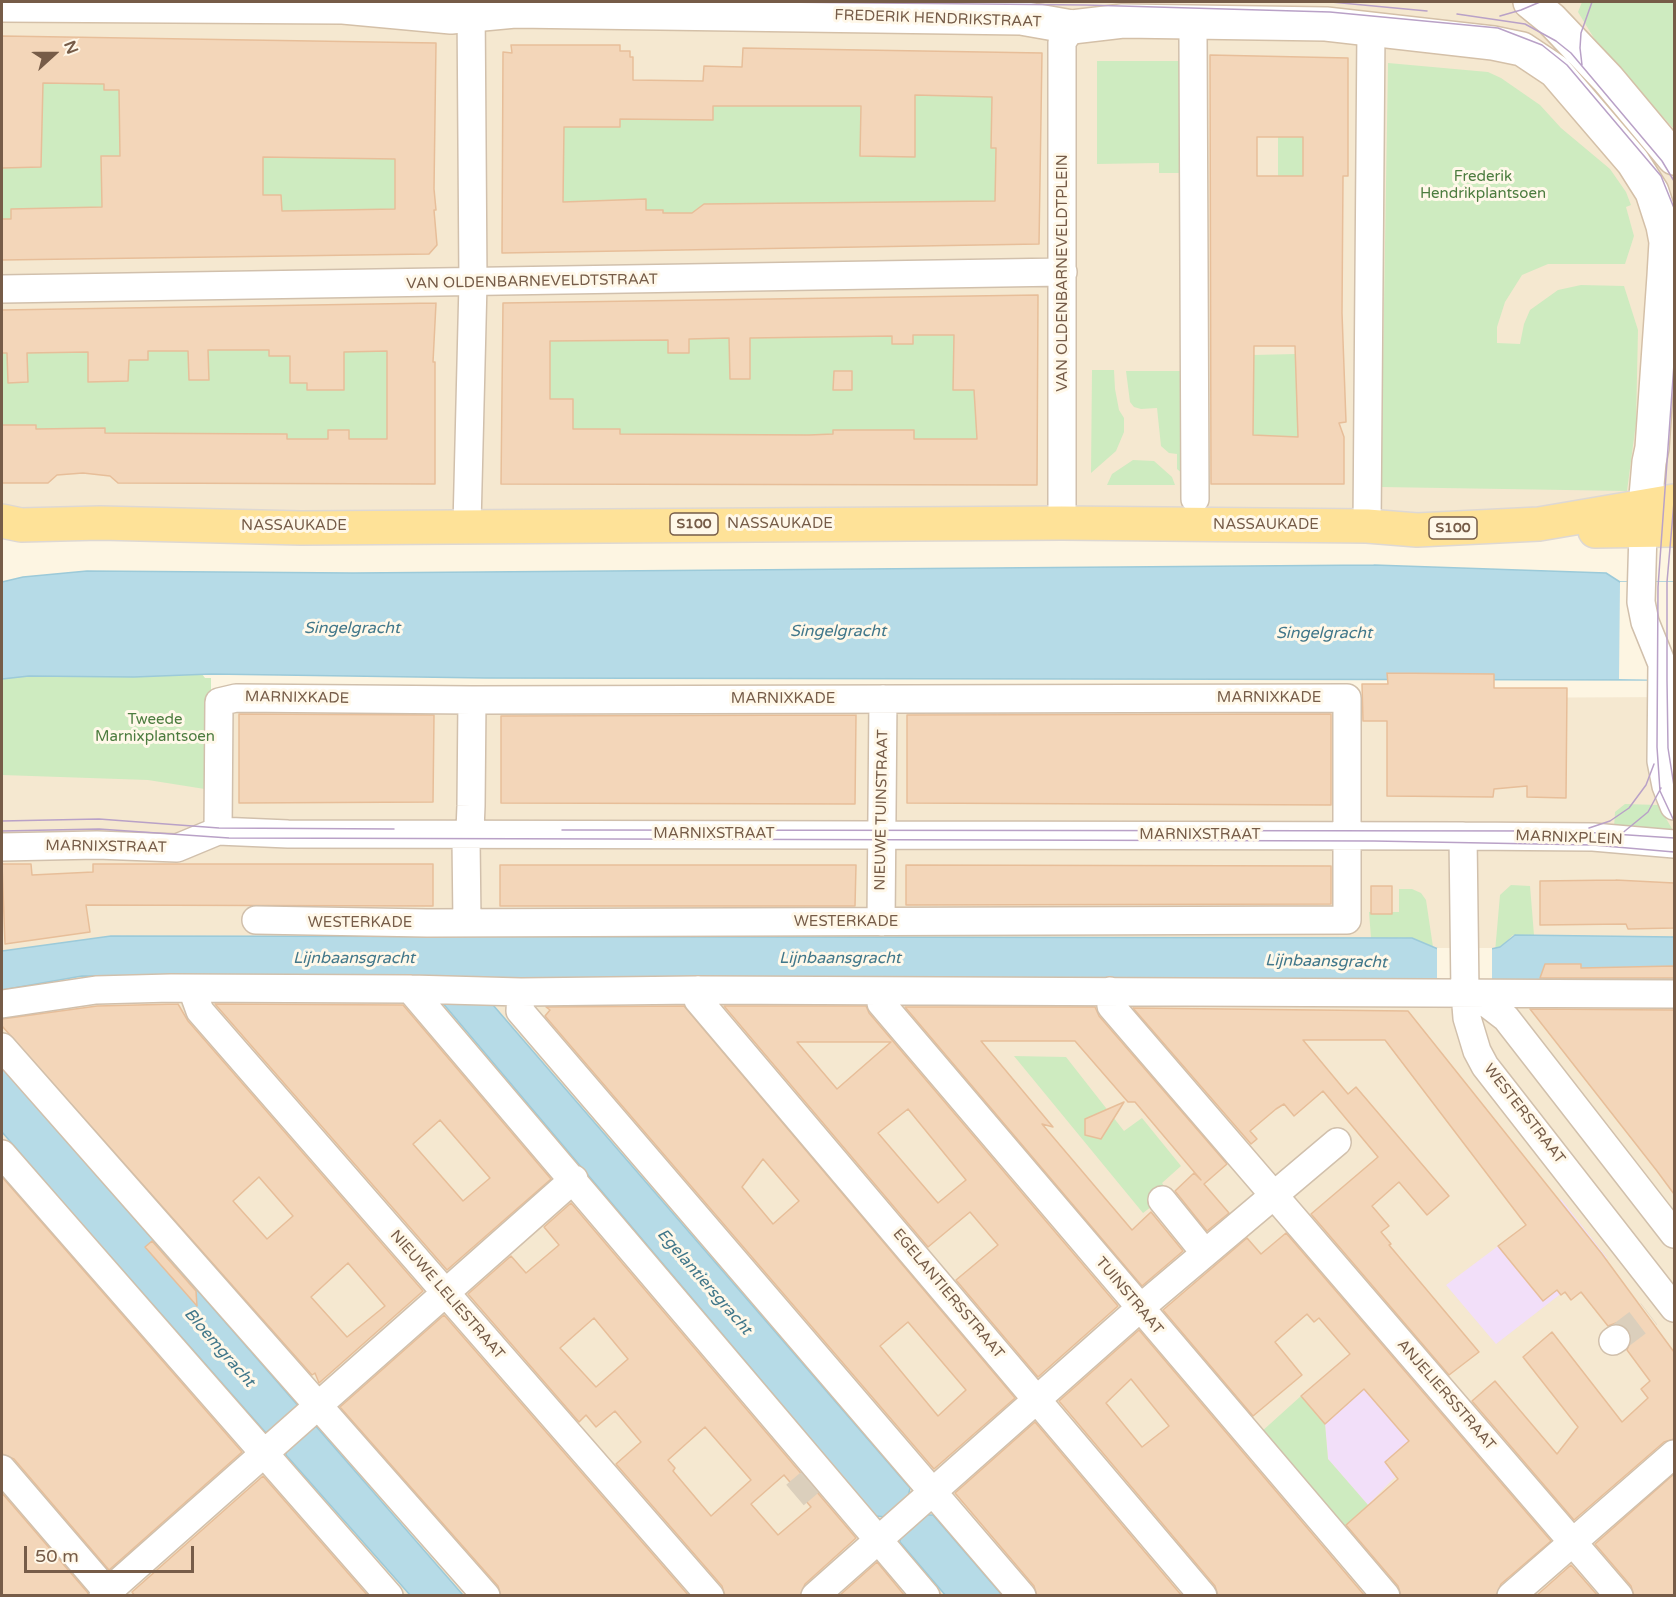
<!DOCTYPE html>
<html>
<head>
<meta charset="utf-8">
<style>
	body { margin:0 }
	#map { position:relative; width:1676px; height:1597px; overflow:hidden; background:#fdf5e2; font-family:"Varela Round",sans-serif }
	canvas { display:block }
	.frame { position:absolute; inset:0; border:3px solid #765c48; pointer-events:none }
	.north { position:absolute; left:24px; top:24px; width:60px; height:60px; -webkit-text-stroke:4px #fff8e9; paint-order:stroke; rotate:69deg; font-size:16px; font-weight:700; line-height:24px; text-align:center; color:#765c48 }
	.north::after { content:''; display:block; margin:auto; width:21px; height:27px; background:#765c48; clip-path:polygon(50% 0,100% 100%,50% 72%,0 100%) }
	.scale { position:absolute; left:24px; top:1546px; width:170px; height:27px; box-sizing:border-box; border:3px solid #765c48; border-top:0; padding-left:8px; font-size:18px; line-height:21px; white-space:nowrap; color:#765c48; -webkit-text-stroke:4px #fff8e9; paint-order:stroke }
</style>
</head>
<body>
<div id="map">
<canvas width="1676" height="1597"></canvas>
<div class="frame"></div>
<div class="north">N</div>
<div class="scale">50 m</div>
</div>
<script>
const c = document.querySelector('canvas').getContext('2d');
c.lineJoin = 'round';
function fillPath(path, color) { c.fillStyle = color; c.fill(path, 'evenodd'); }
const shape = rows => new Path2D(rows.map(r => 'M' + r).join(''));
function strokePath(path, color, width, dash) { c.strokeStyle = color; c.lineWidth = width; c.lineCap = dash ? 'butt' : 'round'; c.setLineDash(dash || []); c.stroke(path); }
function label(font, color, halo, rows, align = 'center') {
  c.font = font + ' "Varela Round",sans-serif'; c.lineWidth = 6; c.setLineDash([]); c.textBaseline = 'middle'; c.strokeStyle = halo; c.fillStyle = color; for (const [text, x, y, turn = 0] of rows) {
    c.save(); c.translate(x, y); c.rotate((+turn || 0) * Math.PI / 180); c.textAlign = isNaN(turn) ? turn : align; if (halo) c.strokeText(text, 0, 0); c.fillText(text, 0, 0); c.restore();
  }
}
const residential = shape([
	[2,2,1674,2,1674,517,2,521],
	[1674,697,1674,1595,2,1595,2,705]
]);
const education = shape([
	[1561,1199,1607,1258,1496,1344,1446,1285],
	[1375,1335,1506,1488,1449,1536,1396,1476,1368,1505,1328,1459,1325,1424,1301,1396,1370,1336]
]);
const green = shape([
	[1582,2,1674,2,1674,129,1597,43,1578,12],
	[1097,61,1184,61,1182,173,1159,173,1159,163,1097,164],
	[1388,63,1488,72,1501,78,1540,105,1561,128,1610,169,1626,192,1631,205,1626,207,1634,236,1625,264,1548,264,1522,275,1505,302,1497,327,1497,343,1520,344,1524,324,1530,310,1558,290,1581,285,1624,286,1638,330,1636,423,1627,491,1381,487],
	[415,67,418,229,197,218,198,70],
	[2,69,128,74,128,223,2,225],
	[1303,74,1303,176,1278,176,1278,99],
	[536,81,1004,85,1007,213,539,219],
	[1007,323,1011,445,540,448,541,325],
	[2,334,396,338,402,445,2,450],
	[1295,354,1297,396,1316,439,1230,437,1253,355],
	[1092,370,1114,370,1115,389,1119,410,1124,418,1124,432,1116,451,1091,473],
	[1126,371,1186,371,1183,474,1177,469,1177,454,1169,453,1161,446,1157,408,1141,409,1134,407,1130,402],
	[1133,460,1154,461,1172,477,1175,485,1107,485,1112,474],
	[202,674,205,678,211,678,211,790,148,780,2,775,2,679,29,676],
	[1625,804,1658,805,1674,832,1614,828,1615,812],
	[1511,885,1530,886,1534,935,1513,935,1495,952,1500,895],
	[1399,889,1412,889,1421,893,1426,900,1433,947,1412,938,1371,938,1369,912,1399,912],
	[1014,1056,1066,1057,1124,1131,1142,1118,1181,1166,1162,1183,1169,1193,1143,1213],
	[1301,1396,1325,1424,1328,1459,1368,1505,1341,1530,1260,1433]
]);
const water = shape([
	[1374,565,1606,573,1620,582,1674,582,1674,680,486,678,211,674,134,677,29,676,2,679,2,582,23,577,87,571,353,573,1374,565],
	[1515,935,1674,937,1674,982,876,977,488,981,493,1005,910,1488,908,1497,923,1515,933,1515,1002,1595,946,1596,900,1542,901,1534,886,1517,876,1516,441,1001,429,977,82,976,2,990,2,951,111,936,1412,938,1438,949,1491,949,1500,947,1515,935],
	[2,1068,212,1307,463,1595,410,1595,286,1455,287,1448,267,1434,66,1206,2,1132,2,1068]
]);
const pier = shape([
	[1620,582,1674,582,1674,680,1619,679],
	[1437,948,1492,948,1492,982,1437,981]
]);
const building = shape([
	[2,36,436,43,434,189,436,210,434,210,437,245,429,254,2,260,2,219,11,219,11,209,102,207,101,156,120,156,119,90,104,90,104,84,43,83,41,167,2,168,2,36],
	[263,157,395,159,395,209,282,211,281,195,263,195,263,157],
	[511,45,620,45,620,51,630,51,630,57,633,57,633,80,703,81,704,66,742,67,743,48,1042,53,1039,244,502,253,503,52,512,53,511,45],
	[915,95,992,97,991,148,996,148,995,201,704,204,692,213,663,213,663,210,646,210,646,199,563,202,564,127,620,127,620,119,713,120,713,106,861,106,860,156,915,157,915,95],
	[1210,55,1348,58,1348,176,1343,176,1342,313,1346,422,1339,423,1344,437,1344,484,1211,484,1210,55],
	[1257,137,1303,137,1303,176,1257,176,1257,137],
	[1254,346,1295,346,1298,437,1253,435,1254,346],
	[1038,295,1037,485,501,484,503,303,1038,295],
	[913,335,954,335,953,390,974,390,977,439,914,439,914,430,833,430,833,434,809,435,620,434,620,429,573,429,573,399,550,399,550,341,668,340,668,353,689,353,689,339,729,338,730,379,750,379,750,338,892,336,892,344,913,344,913,335],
	[436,303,433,362,435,362,435,484,118,483,110,476,83,473,57,475,48,483,2,483,2,425,36,425,36,429,105,428,105,433,287,434,287,439,328,439,328,430,349,430,349,439,387,439,387,351,344,352,344,390,307,390,307,383,290,383,290,356,269,356,269,350,208,350,209,380,189,380,188,351,148,351,148,360,129,360,128,381,88,382,88,352,27,353,28,382,8,383,7,353,2,353,2,310,436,303],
	[834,371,852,371,852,390,833,390,834,371],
	[1387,673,1494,674,1494,688,1567,688,1566,798,1527,797,1527,786,1494,789,1493,797,1387,796,1387,721,1363,721,1362,684,1388,684,1387,673],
	[239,714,434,715,433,802,239,803,239,714],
	[1331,714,1331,805,907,803,907,715,1331,714],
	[856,715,855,804,501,803,501,716,856,715],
	[2,864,31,864,32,875,93,872,93,864,433,864,433,906,86,905,90,932,5,944,2,864],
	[500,865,856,865,855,906,500,906,500,865],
	[906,865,1331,866,1331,904,906,905,906,865],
	[1616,880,1674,883,1674,928,1628,929,1626,924,1540,925,1540,881,1616,880],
	[1371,886,1392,886,1392,914,1371,914,1371,886],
	[1545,964,1581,964,1581,968,1674,966,1674,978,1540,978,1545,964],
	[178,1004,188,1021,423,1291,319,1383,315,1373,312,1375,2,1026,2,1019,97,1006,178,1004],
	[259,1177,293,1216,267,1239,233,1201,259,1177],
	[348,1263,385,1306,347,1337,311,1297,348,1263],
	[215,1004,403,1005,551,1179,447,1270,215,1004],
	[440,1120,490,1178,463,1201,413,1144,440,1120],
	[684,1006,1015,1398,934,1469,545,1016,550,1010,546,1007,684,1006],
	[763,1159,799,1201,773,1224,742,1187,763,1159],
	[908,1322,966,1390,938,1416,880,1346,908,1322],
	[724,1006,866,1006,869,1013,1118,1306,1038,1377,956,1280,998,1245,970,1212,928,1247,724,1006],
	[797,1042,891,1042,837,1089,797,1042],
	[908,1109,966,1180,938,1203,878,1133,908,1109],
	[905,1007,1095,1007,1099,1016,1227,1164,1204,1184,1229,1213,1207,1231,1175,1191,1194,1173,1201,1180,1135,1102,1128,1102,1075,1041,981,1041,1053,1127,1042,1124,1132,1230,1151,1212,1183,1251,1142,1286,905,1007],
	[1133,1008,1408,1011,1602,1254,1674,1352,1674,1439,1664,1442,1574,1520,1472,1401,1495,1381,1557,1454,1578,1427,1523,1357,1552,1332,1622,1422,1648,1398,1641,1389,1650,1381,1627,1350,1632,1337,1623,1325,1616,1323,1608,1326,1581,1292,1571,1300,1565,1292,1561,1295,1557,1290,1543,1301,1511,1262,1498,1246,1526,1225,1385,1040,1303,1040,1348,1094,1356,1087,1449,1196,1427,1215,1399,1182,1372,1206,1389,1226,1381,1232,1391,1244,1389,1245,1479,1352,1449,1375,1311,1214,1378,1157,1323,1091,1294,1116,1284,1104,1276,1109,1250,1131,1257,1139,1251,1144,1133,1008],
	[1530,1009,1674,1010,1674,1194,1657,1171,1530,1009],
	[1124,1102,1101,1139,1085,1135,1085,1119,1124,1102],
	[2,1177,242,1452,109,1570,14,1459,2,1454,2,1177],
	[571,1203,856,1538,805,1584,800,1596,725,1596,722,1586,616,1464,641,1442,615,1411,596,1427,586,1415,579,1422,468,1294,511,1256,526,1273,559,1245,544,1227,571,1203],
	[594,1318,628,1359,596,1387,560,1348,594,1318],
	[705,1427,751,1480,711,1516,673,1471,675,1468,668,1460,705,1427],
	[784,1475,811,1507,778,1535,751,1504,784,1475],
	[1286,1233,1551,1541,1501,1584,1496,1596,1401,1596,1398,1586,1346,1525,1398,1479,1385,1462,1409,1441,1364,1389,1325,1424,1301,1396,1350,1354,1319,1318,1314,1322,1307,1314,1275,1342,1302,1375,1253,1416,1163,1310,1247,1238,1261,1254,1286,1233],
	[152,1241,196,1291,197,1306,145,1247,152,1241],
	[444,1315,689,1596,501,1596,498,1586,340,1407,444,1315],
	[1139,1330,1365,1596,1218,1596,1215,1586,1059,1401,1139,1330],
	[1131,1379,1169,1426,1142,1447,1106,1403,1131,1379],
	[1035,1422,1182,1596,1037,1596,1034,1586,955,1493,1035,1422],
	[1674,1474,1674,1596,1634,1596,1631,1586,1595,1544,1674,1474],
	[263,1476,368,1596,135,1596,132,1592,263,1476],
	[2,1493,88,1593,88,1596,2,1596,2,1493],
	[877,1562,905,1596,839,1596,877,1562],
	[1571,1565,1598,1596,1536,1596,1571,1565]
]);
const streetTunnel = shape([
	[1616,1339,1649,1314],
	[795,1495,822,1472]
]);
const street = shape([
	[1193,37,1195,499],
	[2,289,1063,272],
	[1062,523,1062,42,1072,27],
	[467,525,473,283,471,2],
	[1367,526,1371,29],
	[1643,531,1641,602,1645,622,1662,664,1661,761,1666,786,1674,806],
	[218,831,219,702,236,698,472,700,1347,698,1347,920,427,923,256,920],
	[1463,836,1465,993,1467,1018,1477,1051,1485,1066,1674,1308],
	[2,847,97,845,177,848,218,831,288,834,1463,836,1593,837,1674,844],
	[881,922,883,699],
	[467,923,466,839,470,830,471,806,472,700],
	[192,989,200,1011,710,1596],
	[410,989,926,1596],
	[698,990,698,1000,1203,1596],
	[881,991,881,1003,1386,1596],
	[1110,991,1111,1006,1619,1596],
	[521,992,520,1011,1022,1596],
	[1469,995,1489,1005,1506,1018,1674,1234],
	[2,1004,96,990,171,988,410,989,521,992,698,990,1674,994],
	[2,1047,486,1596],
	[2,1154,389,1596],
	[1162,1200,1205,1253],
	[1613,1341,1616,1339],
	[2,1469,111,1596],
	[103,1596,574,1179],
	[815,1596,1139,1309,1337,1142],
	[1511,1596,1674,1454]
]);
const secondary = shape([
	[1530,2,1551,19,1608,79,1674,158],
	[2,5,343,7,451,17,515,11,1021,18,1072,27,1123,21,1326,24,1493,43,1522,49,1555,71,1633,162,1652,192,1663,226,1666,242,1664,276,1652,448,1649,462,1643,531]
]);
const primary = shape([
	[2,521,21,525,100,523,301,528,1062,523,1367,526,1417,530,1539,524,1674,501],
	[1595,531,1674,530]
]);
const tram = shape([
	[774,2,1086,5,1330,12,1498,28,1542,45,1567,65,1661,176,1674,208],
	[1280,2,1331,2,1427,11],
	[1457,14,1525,24,1556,41,1571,53,1662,161,1674,181],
	[1500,16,1521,10,1540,2],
	[1582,65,1580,48,1581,33,1592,2],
	[1674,364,1658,587,1657,747,1660,791,1674,821],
	[1674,502,1667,582,1667,680,1668,748,1674,786],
	[2,821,99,819,219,828,394,829],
	[1589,828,1610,821,1629,808,1646,785,1654,764],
	[562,830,1568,831,1674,838],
	[2,831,99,829,229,838,1374,841,1593,845,1674,852],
	[1620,835,1648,812,1661,788]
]);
const shields = [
	[694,524,48],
	[1453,528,48]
];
const shieldNames = [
	["S100",694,524],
	["S100",1453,528]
];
const streetNames = [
	["FREDERIK HENDRIKSTRAAT",938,19,2],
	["VAN OLDENBARNEVELDTPLEIN",1063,273,-90],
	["VAN OLDENBARNEVELDTSTRAAT",532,282,-1],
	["NASSAUKADE",780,524],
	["NASSAUKADE",1266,525],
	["NASSAUKADE",294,526],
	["MARNIXKADE",297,698,1],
	["MARNIXKADE",1269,698],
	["MARNIXKADE",783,699],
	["NIEUWE TUINSTRAAT",882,810,-89],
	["MARNIXSTRAAT",714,834],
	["MARNIXSTRAAT",1200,835],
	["MARNIXPLEIN",1569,838,2],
	["MARNIXSTRAAT",106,847,1],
	["WESTERKADE",846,922],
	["WESTERKADE",360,923],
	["WESTERSTRAAT",1524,1114,52],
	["EGELANTIERSSTRAAT",948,1294,50],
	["NIEUWE LELIESTRAAT",447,1295,49],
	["TUINSTRAAT",1129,1296,50],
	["ANJELIERSSTRAAT",1446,1395,49]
];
const parkNames = [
	["Frederik",1483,177],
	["Hendrikplantsoen",1483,194],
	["Tweede",155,720],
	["Marnixplantsoen",155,737]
];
const waterNames = [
	["Singelgracht",352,629],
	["Singelgracht",838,632],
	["Singelgracht",1324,634],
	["Lijnbaansgracht",354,959],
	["Lijnbaansgracht",840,959],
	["Lijnbaansgracht",1326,962,1],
	["Egelantiersgracht",704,1282,49],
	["Bloemgracht",219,1348,49]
];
fillPath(residential, '#f5e8d0');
fillPath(education, '#f2dff9');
fillPath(green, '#ceebc0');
fillPath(water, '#b6dbe7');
strokePath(water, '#9ccad9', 1.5);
fillPath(pier, '#fdf5e2');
fillPath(building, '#f3d6b9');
strokePath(building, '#e7be99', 1.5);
strokePath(streetTunnel, '#dbcfbc', 27, [27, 14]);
strokePath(street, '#d1c0ac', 30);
strokePath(secondary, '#d4c0a8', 36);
strokePath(primary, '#ded8d3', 36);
strokePath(street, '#fff', 27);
strokePath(secondary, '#fff', 33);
strokePath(primary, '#fee298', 33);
strokePath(tram, '#b9a1c7', 1.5);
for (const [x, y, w] of shields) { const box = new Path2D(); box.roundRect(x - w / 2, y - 11, w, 22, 4.5); c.fillStyle = '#fff8e9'; c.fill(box); strokePath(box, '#765c48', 1.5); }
label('bold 14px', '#765c48', null, shieldNames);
label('15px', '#765c48', '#fff8e9', streetNames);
label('15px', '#4c7c3f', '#fff8e9', parkNames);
label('italic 16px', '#41778a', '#fff8e9', waterNames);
</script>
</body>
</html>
